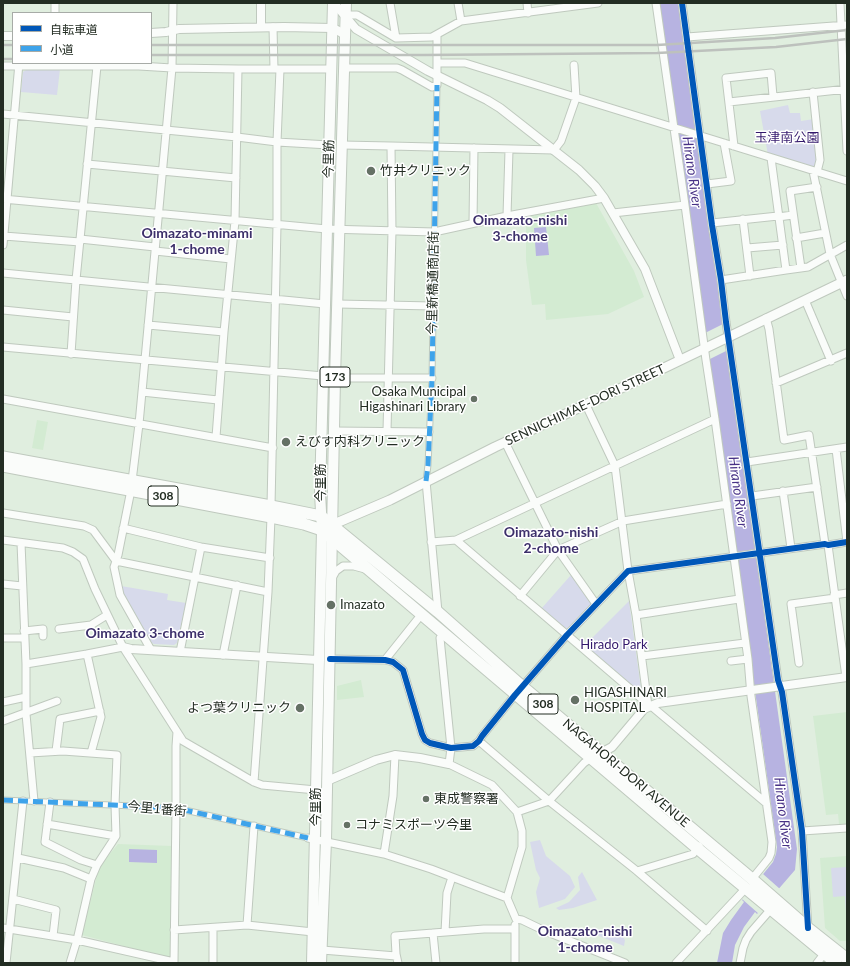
<!DOCTYPE html>
<html>
<head>
<meta charset="utf-8">
<style>
	body { margin:0 }
	#map { position:relative; width:850px; height:966px; overflow:hidden; background:#e0eedf; font-family:Lato,"Noto Sans JP",sans-serif }
	canvas { display:block }
	.frame { position:absolute; inset:0; border:4px solid #232d23; pointer-events:none }
	.legend { position:absolute; left:12px; top:12px; width:140px; height:52px; box-sizing:border-box; background:#fff; border:1px solid #a7aba7; margin:0; padding:5px 7px; list-style:none; font-size:12px; color:#232d23 }
	.legend li { display:flex; align-items:center; gap:8px; height:20px }
	.legend b { width:20px; border:1px solid #a7aba7 }
</style>
</head>
<body>
<div id="map">
<canvas width="850" height="966"></canvas>
<div class="frame"></div>
<ul class="legend">
<li><b style="height:5px;background:#0057b8"></b>自転車道</li>
<li><b style="height:5px;background:#3ea3ea"></b>小道</li>
</ul>
</div>
<script>
const c = document.querySelector('canvas').getContext('2d');
c.lineJoin = 'round';
function fillPath(path, color) { c.fillStyle = color; c.fill(path, 'evenodd'); }
const shape = rows => new Path2D(rows.map(r => 'M' + r).join(''));
function strokePath(path, color, width, dash) { c.strokeStyle = color; c.lineWidth = width; c.lineCap = dash ? 'butt' : 'round'; c.setLineDash(dash || []); c.stroke(path); }
function label(font, color, halo, rows, align = 'center') {
  c.font = font + ' Lato,"Noto Sans JP",sans-serif'; c.lineWidth = 3; c.setLineDash([]); c.textBaseline = 'middle'; c.strokeStyle = halo; c.fillStyle = color; for (const [text, x, y, turn = 0] of rows) {
    c.save(); c.translate(x, y); c.rotate((+turn || 0) * Math.PI / 180); c.textAlign = isNaN(turn) ? turn : align; if (halo) c.strokeText(text, 0, 0); c.fillText(text, 0, 0); c.restore();
  }
}
const built = shape([
	[596,203,634,271,644,297,608,314,546,320,545,304,532,305,526,260,526,217],
	[37,420,48,422,43,450,32,448],
	[361,680,364,697,337,700,337,686],
	[847,712,847,824,839,824,838,814,826,815,813,716],
	[118,844,172,846,171,952,169,958,82,935,99,867],
	[847,856,847,941,840,941,825,928,820,858]
]);
const green = shape([
	[60,69,57,95,21,92,23,72,26,70],
	[788,105,790,113,800,113,801,121,814,119,817,160,815,169,768,155,760,111],
	[571,575,591,601,591,604,568,628,564,628,541,609],
	[121,586,168,594,167,600,186,603,177,643,174,645,154,644,152,643,123,594],
	[629,601,641,689,637,691,584,646],
	[540,840,546,856,570,876,575,887,565,899,539,908,536,892,540,878,536,870,530,842],
	[847,867,847,912,846,912,845,896,833,897,831,868],
	[582,872,597,900,573,908,559,910,556,908,569,902,580,890,578,877],
	[595,928,617,936,621,934,625,940,624,946,594,934]
]);
const water = shape([
	[658,3,679,3,797,849,795,870,757,914,755,912,744,927,735,945,732,963,717,963,723,933,731,920,744,902,742,900,773,862,776,854,777,847],
	[546,227,549,255,536,256,534,228],
	[129,849,157,850,157,863,129,862]
]);
const pier = shape([
	[725,323,728,350,708,360,705,333],
	[763,874,780,889,759,914,742,899]
]);
const pedestrian = shape([
	[426,481,428,465,432,378,437,85],
	[3,800,176,808,308,838]
]);
const minor = shape([
	[390,3,396,38],
	[458,3,461,21],
	[527,3,528,13],
	[656,3,685,205,706,360,715,419,748,659,751,696,772,842,771,853,769,858,752,879],
	[682,3,712,225,721,280,726,322,778,680,782,692,802,831,808,928],
	[840,3,847,151],
	[55,13,55,3],
	[345,15,357,15,396,38,432,37,461,21,598,3],
	[273,27,274,69],
	[687,37,847,25],
	[437,63,465,63,847,181],
	[3,66,139,66,172,68,238,69,331,69],
	[344,68,397,68,402,70,432,87,437,85,437,35],
	[813,92,820,160,817,172],
	[729,102,847,89],
	[3,114,237,137,277,142,329,145],
	[342,145,391,146,554,150,561,141,576,98,574,65],
	[734,146,726,78,771,73,773,96],
	[771,158,786,270],
	[87,164,236,178],
	[813,171,830,254,847,296],
	[707,184,731,181,724,143],
	[3,199,327,229,434,232,507,216,604,198],
	[613,213,685,205],
	[507,216,509,150],
	[778,217,793,215],
	[743,219,750,276],
	[473,223,474,148],
	[712,223,778,216],
	[4,236,80,242],
	[796,238,825,233],
	[80,239,155,247],
	[3,245,19,63],
	[747,248,783,245],
	[155,251,231,259],
	[801,268,790,191,817,187],
	[3,273,325,304],
	[721,280,786,270,808,267,847,245],
	[805,300,831,361],
	[338,304,433,306],
	[3,310,73,317],
	[766,318,769,329,784,440,809,435,825,544],
	[148,325,224,332],
	[3,347,323,376],
	[71,354,76,280,97,66],
	[335,378,432,378],
	[776,383,847,353],
	[142,392,218,400],
	[3,399,273,448],
	[586,405,615,466,628,571,636,615,648,706],
	[334,431,429,432],
	[387,431,392,231,391,146],
	[216,437,224,332,235,221,238,69],
	[505,442,558,550,596,604],
	[836,449,847,542],
	[747,462,847,447],
	[132,481,139,424,172,68,173,3],
	[426,481,438,612],
	[131,490,118,555,114,567,120,595,151,650],
	[783,491,791,548],
	[752,496,817,487],
	[271,506,277,225,277,142,280,69],
	[3,513,84,526,93,530,116,561,268,592],
	[123,528,201,547,270,558],
	[3,540,63,548,73,552,83,559,95,589,123,647,183,741,254,782,262,785,316,790],
	[456,540,642,699,648,706],
	[431,542,456,540,715,419],
	[21,543,26,664,26,714,34,801],
	[828,545,846,677],
	[332,578,336,571,343,566,354,566,365,569],
	[3,584,22,586],
	[834,595,847,593],
	[520,596,558,550,623,521,727,504],
	[636,615,739,599],
	[59,629,91,625,107,615],
	[24,631,43,629,43,636],
	[444,634,440,638,451,748,449,764,492,785,517,812,522,831,522,847,507,898,516,919,522,920,545,931,625,963],
	[3,638,25,638],
	[180,652,201,547],
	[223,655,237,585],
	[642,656,745,643],
	[330,659,385,660,393,662,403,670,422,734,425,740,430,743,451,748,473,746,479,741,482,736,515,695,567,635,628,571,825,544,828,545,847,542],
	[385,660,421,615],
	[731,661,748,659],
	[799,663,791,604,835,598],
	[26,664,87,654],
	[3,702,26,697],
	[650,705,766,803],
	[3,721,57,701],
	[479,741,549,801,637,871,707,931],
	[56,751,60,719,100,711],
	[30,753,63,751,117,755,115,805,116,836,97,865,91,879,77,940,70,963],
	[91,753,101,717,87,654,123,647],
	[254,782,268,592,271,517],
	[50,802,45,842,81,860,97,865],
	[517,812,549,801,584,763,591,758],
	[47,824,116,836],
	[802,831,847,828],
	[308,838,384,854,431,869,507,898],
	[384,854,393,796,395,755],
	[18,858,64,868,91,879],
	[637,871,693,854,699,846],
	[13,899,56,910,53,936],
	[247,925,254,826],
	[515,925,515,963],
	[3,928,77,940,174,962],
	[174,930,247,925,313,932],
	[445,932,447,893,452,877],
	[433,933,436,963],
	[322,950,396,956],
	[6,963,23,801],
	[174,963,176,808,176,746,177,732],
	[213,963,213,928],
	[398,963,396,954,395,936,484,929,514,929],
	[676,963,746,888],
	[740,963,743,948,746,940,751,932,771,909],
	[817,963,824,954]
]);
const tertiary = shape([
	[261,3,261,27],
	[334,3,356,29,428,71,487,100,500,108,579,170,595,186,604,198,645,269,680,360],
	[151,33,166,32,179,29,284,27,332,28,337,30,345,35],
	[3,36,13,36],
	[123,647,131,649,318,660],
	[597,755,612,747,644,709,658,703,847,677],
	[327,781,376,760,395,755,420,758,449,764]
]);
const secondary = shape([
	[327,527,390,500,495,447,664,368,847,280]
]);
const primary = shape([
	[312,963,322,530,320,493,333,3],
	[321,963,326,841,335,378,346,3]
]);
const trunk = shape([
	[3,457,271,506,321,516,438,612,523,687,752,879,808,928,847,959],
	[3,466,271,517,304,524,322,530,697,848,836,963]
]);
const rail = shape([
	[3,45,13,45],
	[151,45,657,45,775,38,847,30],
	[151,55,424,55,657,53,776,47,847,39],
	[3,59,13,59]
]);
const quiet = shape([
	[426,481,428,465,432,378,437,85],
	[3,800,176,808,308,838]
]);
const cycleway = shape([
	[682,3,712,225,721,280,726,322,778,680,782,692,802,831,808,928],
	[330,659,385,660,393,662,403,670,422,734,425,740,430,743,451,748,473,746,479,741,482,736,515,695,567,635,628,571,825,544,828,545,847,542]
]);
const markers = [
	[371,171,5,"#657165"],
	[474,399,4,"#657165"],
	[286,442,5,"#657165"],
	[331,605,5,"#657165"],
	[575,700,5,"#657165"],
	[300,708,5,"#657165"],
	[426,799,4,"#657165"],
	[347,825,4,"#657165"]
];
const shields = [
	[335,377,30],
	[163,496,30],
	[543,704,30]
];
const shieldNames = [
	["173",335,377],
	["308",163,496],
	["308",543,704]
];
const parkNames = [
	["玉津南公園",787,138],
	["Hirado Park",614,645]
];
const streetNames = [
	["今里筋",329,159,-89],
	["今里新橋通商店街",433,283,-89],
	["SENNICHIMAE-DORI STREET",585,405,-25],
	["今里筋",321,483,-90],
	["NAGAHORI-DORI AVENUE",626,773,40],
	["今里筋",316,807,-90],
	["今里1番街",157,809,5]
];
const poiNames = [
	["竹井クリニック",380,171],
	["Osaka Municipal",466,392,"right"],
	["Higashinari Library",466,407,"right"],
	["えびす内科クリニック",295,442],
	["Imazato",340,605],
	["HIGASHINARI",584,693],
	["HOSPITAL",584,708],
	["よつ葉クリニック",291,708,"right"],
	["東成警察署",434,799],
	["コナミスポーツ今里",355,825]
];
const waterNames = [
	["Hirano River",692,172,82],
	["Hirano River",738,492,82],
	["Hirano River",783,813,83]
];
const neighbourhoodNames = [
	["Oimazato-nishi",520,220],
	["3-chome",520,236],
	["Oimazato-minami",197,233],
	["1-chome",197,249],
	["Oimazato-nishi",551,532],
	["2-chome",551,548],
	["Oimazato 3-chome",145,633],
	["Oimazato-nishi",585,931],
	["1-chome",585,947]
];
fillPath(built, '#d3ebd2');
fillPath(green, '#d7daeb');
fillPath(water, '#b7b3e1');
fillPath(pier, '#e0eedf');
strokePath(pedestrian, '#bfc9be', 7);
strokePath(minor, '#bfc9be', 9);
strokePath(tertiary, '#bfc9be', 10);
strokePath(secondary, '#bfc9be', 11);
strokePath(primary, '#bfc9be', 12);
strokePath(trunk, '#bfc9be', 13);
strokePath(pedestrian, '#fafcfa', 5);
strokePath(minor, '#fafcfa', 7);
strokePath(tertiary, '#fafcfa', 8);
strokePath(secondary, '#fafcfa', 9);
strokePath(primary, '#fafcfa', 10);
strokePath(trunk, '#fafcfa', 11);
strokePath(rail, '#bdc1bd', 2.5);
strokePath(quiet, '#3ea3ea', 5, [10, 5]);
strokePath(cycleway, '#0057b8', 6);
for (const [x, y, r, color] of markers) { const dot = new Path2D(); dot.arc(x, y, r, 0, 2 * Math.PI); c.fillStyle = color; c.fill(dot); strokePath(dot, '#fff', 1.5); }
for (const [x, y, w] of shields) { const box = new Path2D(); box.roundRect(x - w / 2, y - 10, w, 20, 3); c.fillStyle = '#fff'; c.fill(box); strokePath(box, '#232d23', 1); }
label('bold 12px', '#232d23', null, shieldNames);
label('13px', '#33186c', '#fff', parkNames);
label('13px', '#232d23', '#fff', streetNames);
label('13px', '#232d23', '#fff', poiNames, 'left');
label('italic 14px', '#483286', '#fff', waterNames);
label('bold 14px', '#3d306b', '#fff', neighbourhoodNames);
</script>
</body>
</html>
